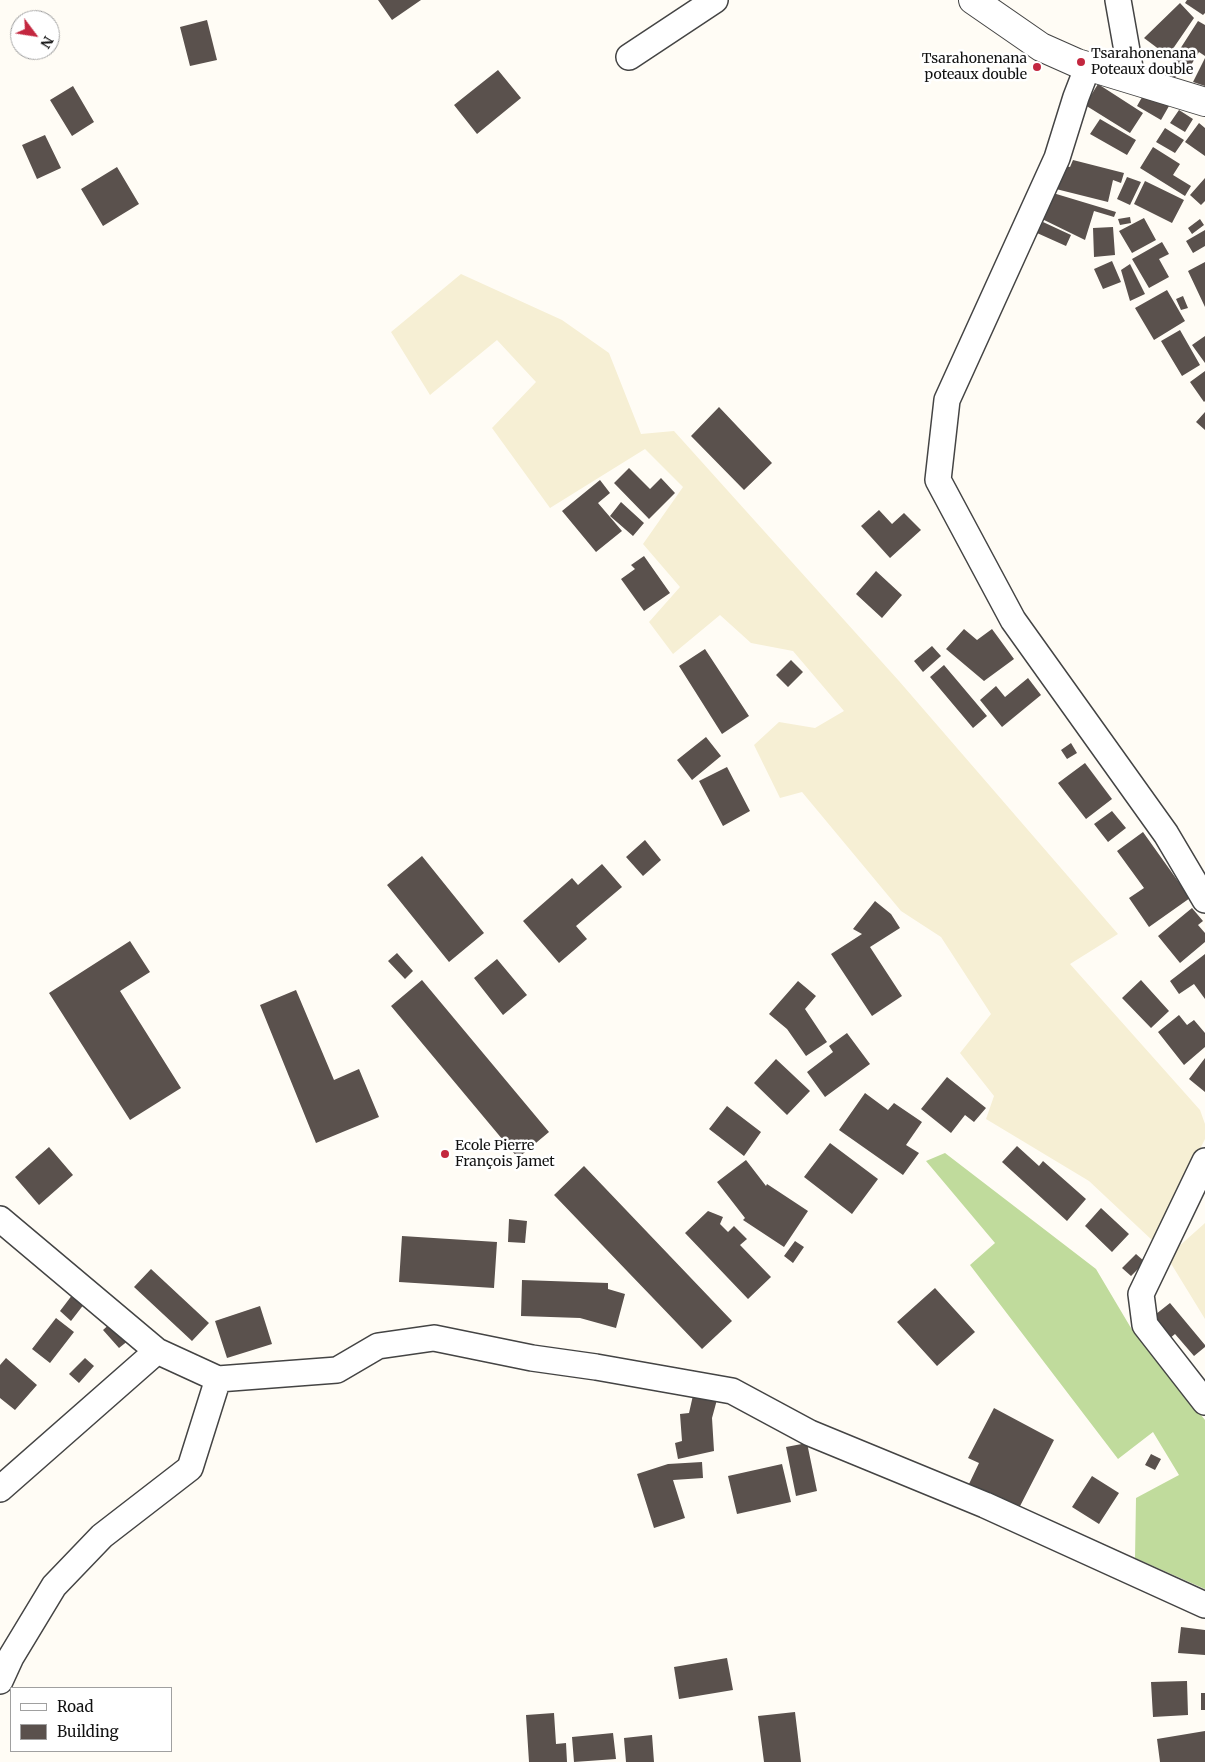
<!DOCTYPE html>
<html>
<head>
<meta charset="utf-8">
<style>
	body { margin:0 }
	#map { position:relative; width:1205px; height:1762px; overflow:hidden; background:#fffcf5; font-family:Merriweather,serif }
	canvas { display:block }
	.legend { position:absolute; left:10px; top:1687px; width:162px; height:65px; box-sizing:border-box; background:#fff; border:1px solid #a0a0a0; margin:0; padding:6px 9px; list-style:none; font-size:15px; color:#111 }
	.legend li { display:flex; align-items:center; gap:10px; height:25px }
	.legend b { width:25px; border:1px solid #a0a0a0 }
	.north { position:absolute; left:10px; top:10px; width:50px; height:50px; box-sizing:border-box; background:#fff; border:1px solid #a0a0a0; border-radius:50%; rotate:121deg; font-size:14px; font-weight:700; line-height:20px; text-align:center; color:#111 }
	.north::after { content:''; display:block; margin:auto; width:18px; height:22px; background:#c3273f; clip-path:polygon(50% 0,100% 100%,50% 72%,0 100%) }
</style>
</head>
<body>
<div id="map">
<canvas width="1205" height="1762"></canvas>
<ul class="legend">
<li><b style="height:6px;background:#fff"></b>Road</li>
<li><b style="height:14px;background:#5a514d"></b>Building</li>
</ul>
<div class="north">N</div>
</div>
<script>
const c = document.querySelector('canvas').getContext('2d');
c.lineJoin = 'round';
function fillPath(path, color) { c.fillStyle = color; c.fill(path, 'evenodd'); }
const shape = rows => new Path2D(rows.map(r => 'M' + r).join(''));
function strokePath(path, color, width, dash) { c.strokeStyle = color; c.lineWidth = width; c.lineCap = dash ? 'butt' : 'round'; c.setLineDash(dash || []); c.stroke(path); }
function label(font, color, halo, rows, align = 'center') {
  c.font = font + ' Merriweather,serif'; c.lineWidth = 5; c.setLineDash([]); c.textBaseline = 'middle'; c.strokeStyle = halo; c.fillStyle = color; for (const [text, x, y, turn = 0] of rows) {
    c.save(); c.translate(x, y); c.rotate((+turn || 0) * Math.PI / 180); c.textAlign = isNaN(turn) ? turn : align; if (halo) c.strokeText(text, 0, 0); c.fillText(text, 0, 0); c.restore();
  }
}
const farmland = shape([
	[461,274,562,320,609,353,641,434,674,431,899,681,1118,934,1070,964,1200,1110,1205,1124,1205,1139,1154,1242,1089,1181,986,1119,994,1096,960,1053,991,1014,941,937,901,911,802,792,780,798,754,745,779,722,815,728,844,711,793,651,751,643,720,615,673,654,649,622,680,587,643,544,683,487,645,449,550,508,492,428,536,382,497,340,430,395,391,332],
	[1205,1223,1205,1319,1167,1257]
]);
const forest = shape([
	[945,1153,1096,1269,1131,1328,1205,1420,1205,1589,1135,1558,1136,1498,1179,1475,1153,1432,1118,1459,970,1265,995,1243,926,1161]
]);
const building = shape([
	[378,0,421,0,392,20],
	[1187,0,1205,0,1205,13,1203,15,1185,3],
	[1180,3,1194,18,1168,56,1144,38],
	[207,20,217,60,190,66,180,27],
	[1198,21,1205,25,1205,56,1199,52,1188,70,1173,60],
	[1205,58,1205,86,1193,82],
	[1168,64,1180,70,1175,78,1163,72],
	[1150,65,1161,71,1157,78,1146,72],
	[498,70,521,98,477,134,454,105],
	[1098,84,1143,113,1130,133,1085,105],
	[73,86,94,122,72,136,50,100],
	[1145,92,1169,106,1161,120,1137,106],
	[1179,110,1193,119,1185,132,1170,123],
	[1100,119,1136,140,1127,155,1090,134],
	[1199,123,1205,128,1205,156,1185,142],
	[1165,128,1184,140,1175,153,1156,142],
	[45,135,61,168,37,179,22,145],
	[1153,147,1180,164,1173,175,1191,186,1185,196,1140,168],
	[1073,160,1124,173,1121,183,1113,180,1108,202,1056,189,1061,165,1070,167],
	[117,167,139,204,103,226,81,189],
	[1127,177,1141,182,1130,205,1117,199],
	[1205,178,1205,201,1201,205,1190,195],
	[1145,181,1184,200,1172,223,1134,204],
	[1053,193,1116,212,1114,217,1094,211,1085,240,1040,218],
	[1130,217,1131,223,1120,225,1118,219],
	[1144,218,1156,240,1132,253,1119,231],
	[1200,219,1204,225,1192,234,1188,228],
	[1043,222,1071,235,1066,246,1037,233],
	[1113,227,1115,255,1094,257,1093,228],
	[1205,230,1205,246,1193,253,1186,241],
	[1162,242,1169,254,1159,259,1169,277,1149,288,1132,259],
	[1112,261,1121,282,1103,289,1094,269],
	[1205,262,1205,307,1188,271],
	[1130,264,1145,294,1130,301,1121,270],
	[1167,290,1185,321,1154,340,1135,308],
	[1183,296,1188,308,1181,310,1176,299],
	[1180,330,1200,365,1182,376,1161,341],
	[1205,336,1205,363,1192,345],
	[1205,371,1205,401,1204,402,1190,382],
	[719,407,772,463,744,490,691,436],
	[1205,412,1205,430,1196,422],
	[629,468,650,489,661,478,675,493,649,519,614,483],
	[600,480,610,493,598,503,622,531,596,552,562,511],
	[621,502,644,523,633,536,610,516],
	[879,510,892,524,904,513,921,530,890,558,861,526],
	[644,556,670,593,644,611,621,579,635,569,631,565],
	[876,571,902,595,882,618,856,594],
	[964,629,977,640,992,629,1014,659,984,681,946,649],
	[932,646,941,656,923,672,914,661],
	[705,649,749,716,722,734,679,666],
	[791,660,803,672,788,687,776,675],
	[944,665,987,716,973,728,930,677],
	[1028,678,1041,695,1002,727,980,700,996,686,1005,697],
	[706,737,721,756,692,780,677,760],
	[1071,743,1077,753,1067,759,1061,750],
	[1085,763,1112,799,1086,819,1058,783],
	[727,767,750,811,723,826,699,781],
	[1112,811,1126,828,1108,842,1094,824],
	[1143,832,1190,898,1149,927,1129,898,1144,888,1117,851],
	[645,840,661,860,643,876,626,857],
	[422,856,484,933,449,962,387,885],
	[602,864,622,887,576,926,587,939,559,963,523,921,572,878,578,885],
	[875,901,891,914,900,928,870,947,902,996,872,1016,831,954,862,934,853,929],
	[1192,908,1203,921,1198,925,1205,933,1205,942,1180,963,1158,936],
	[130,941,150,972,120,991,181,1088,130,1120,49,993],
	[397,953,413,971,405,979,388,961],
	[1205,954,1205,999,1194,984,1179,994,1170,981],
	[497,959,527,995,503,1015,474,978],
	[422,980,549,1132,518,1158,391,1006],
	[1141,980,1169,1011,1151,1028,1122,998],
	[798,981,816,996,805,1009,827,1042,806,1056,787,1029,769,1014],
	[296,990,334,1080,359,1069,379,1117,316,1143,260,1005],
	[1179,1015,1187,1025,1194,1020,1205,1033,1205,1047,1184,1065,1158,1032],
	[847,1033,870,1064,825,1097,807,1072,833,1052,829,1046],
	[1205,1058,1205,1092,1189,1079],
	[776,1059,810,1091,787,1115,754,1083],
	[947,1077,986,1108,974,1122,965,1115,951,1133,921,1109],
	[865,1093,888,1110,894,1103,922,1122,906,1145,919,1153,903,1175,839,1130],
	[727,1106,761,1132,744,1156,709,1129],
	[830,1143,878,1179,852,1214,804,1177],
	[1017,1146,1039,1166,1043,1161,1086,1199,1067,1221,1002,1162],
	[49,1147,73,1175,39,1205,15,1177],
	[746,1160,766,1186,767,1184,808,1211,784,1247,743,1220,745,1218,717,1182],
	[584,1166,732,1321,702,1349,554,1195],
	[1101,1208,1129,1234,1112,1252,1085,1226],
	[708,1211,723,1217,720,1224,728,1232,734,1226,747,1239,740,1245,771,1277,748,1299,685,1233],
	[509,1219,527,1221,525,1243,508,1242],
	[402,1236,497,1242,494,1288,399,1282],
	[795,1241,804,1247,793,1263,784,1256],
	[1136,1254,1145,1262,1131,1276,1122,1268],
	[151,1269,209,1323,192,1341,134,1287],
	[522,1280,608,1283,608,1289,625,1294,616,1328,580,1318,521,1316],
	[935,1288,975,1332,937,1366,897,1322],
	[76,1290,88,1299,71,1321,60,1311],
	[1170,1303,1205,1345,1205,1347,1194,1356,1175,1334,1169,1339,1151,1318],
	[260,1306,272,1344,227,1358,215,1321],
	[56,1318,74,1332,50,1363,32,1349],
	[113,1321,129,1340,119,1348,103,1330],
	[6,1358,37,1385,15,1410,0,1398,0,1365],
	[85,1358,94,1366,79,1383,69,1374],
	[694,1391,718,1396,712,1418,714,1451,678,1459,675,1443,682,1441,680,1414,689,1413],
	[994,1408,1054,1440,1018,1510,969,1484,979,1463,968,1458],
	[807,1443,817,1491,796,1496,786,1447],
	[1151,1454,1161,1459,1155,1470,1145,1465],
	[702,1462,703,1478,673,1480,685,1518,654,1528,637,1474,668,1464],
	[782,1464,791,1502,737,1514,728,1476],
	[1092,1476,1119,1493,1099,1524,1072,1507],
	[1181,1627,1205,1630,1205,1655,1178,1653],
	[727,1658,733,1690,679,1699,674,1667],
	[1187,1681,1188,1715,1153,1717,1151,1682],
	[1201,1693,1205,1693,1205,1710,1201,1710],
	[795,1712,801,1762,764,1762,758,1716],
	[554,1713,556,1744,566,1743,567,1762,529,1762,526,1715],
	[1205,1731,1205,1762,1160,1762,1157,1739],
	[613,1733,616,1759,574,1762,572,1737],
	[652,1735,654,1762,626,1762,624,1738]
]);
const minor = shape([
	[1118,0,1132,79],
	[629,57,715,0],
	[1088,66,1076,97,1057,158,947,400,938,480,1013,620,1166,834,1205,900],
	[1205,1161,1141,1294,1145,1325,1205,1402],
	[0,1219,157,1351,218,1379,337,1370,378,1346,434,1338,532,1358,596,1367,732,1391,810,1433,985,1505,1205,1605],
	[0,1489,157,1351],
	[0,1681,11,1657,54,1586,102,1536,190,1468,218,1379]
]);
const tertiary = shape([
	[973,0,1041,47,1077,63,1205,102]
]);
const markers = [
	[1081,62,5,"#c3273f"],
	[1037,67,5,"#c3273f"],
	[445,1154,5,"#c3273f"]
];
const poiNames = [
	["Tsarahonenana",1091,54],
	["Poteaux double",1091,70],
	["Tsarahonenana",1027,59,"right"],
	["poteaux double",1027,75,"right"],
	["Ecole Pierre",455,1146],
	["François Jamet",455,1162]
];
fillPath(farmland, '#f6efd4');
fillPath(forest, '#c0db9c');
fillPath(building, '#5a514d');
strokePath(minor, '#444', 28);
strokePath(tertiary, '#444', 30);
strokePath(minor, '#fff', 25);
strokePath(tertiary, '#fff', 28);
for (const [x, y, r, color] of markers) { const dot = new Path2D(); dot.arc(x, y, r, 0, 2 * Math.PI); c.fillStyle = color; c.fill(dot); strokePath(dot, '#fff', 2); }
label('14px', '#111', '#fff', poiNames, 'left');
</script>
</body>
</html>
